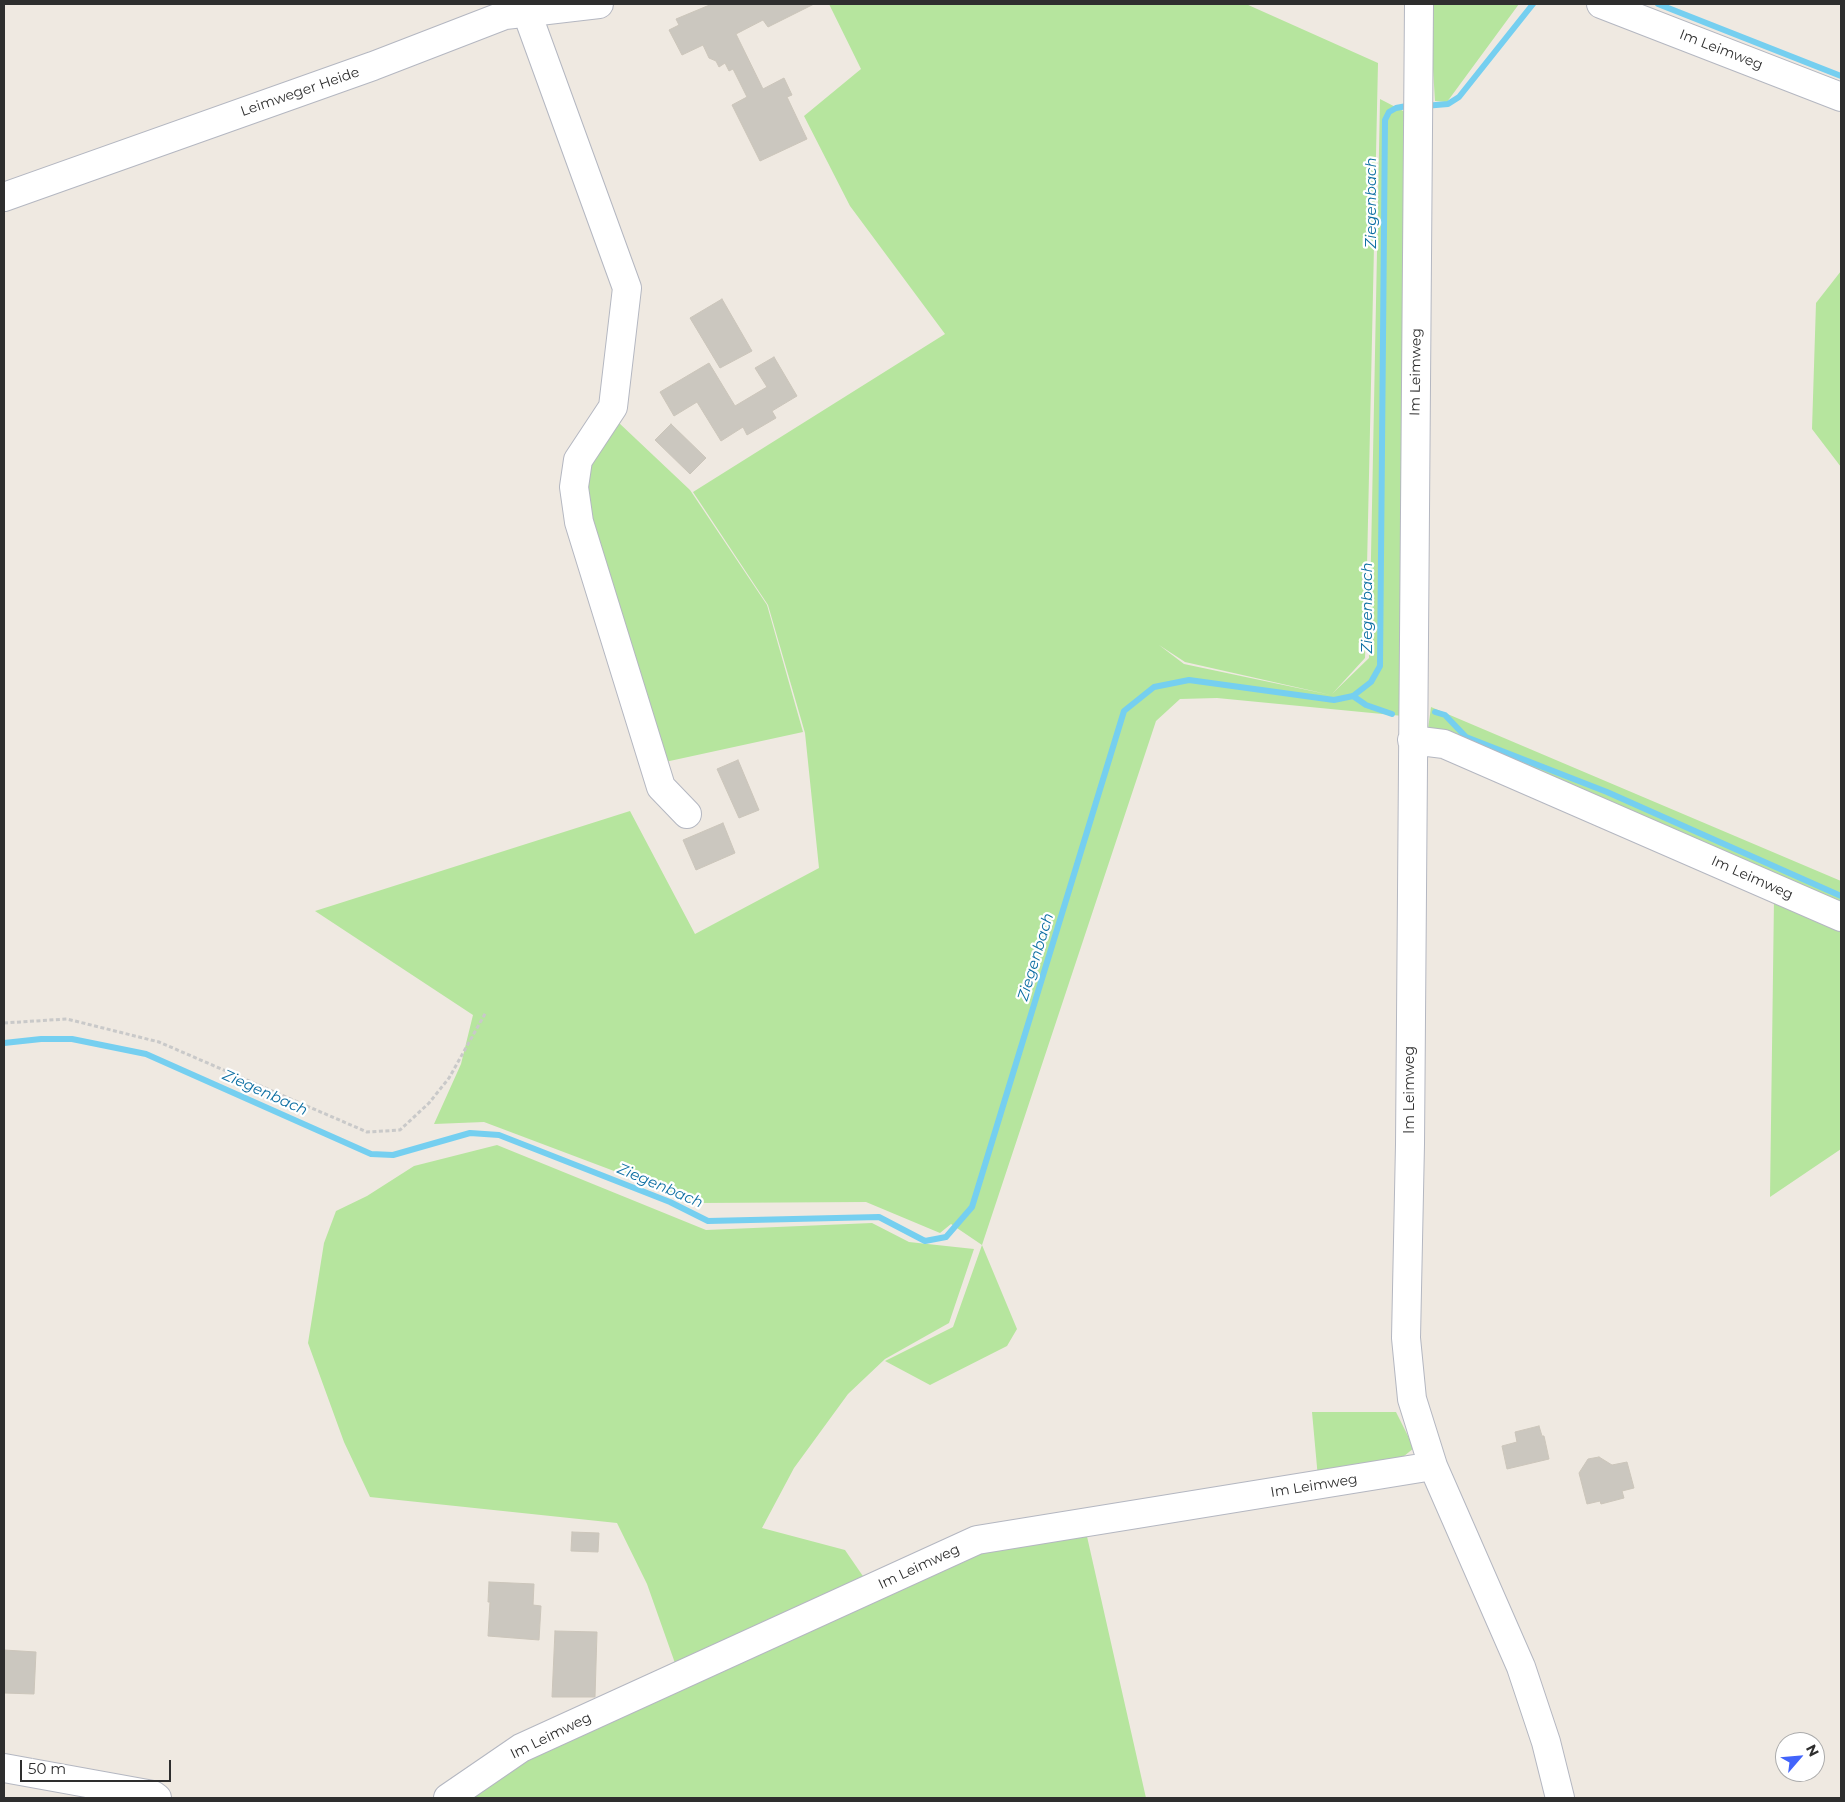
<!DOCTYPE html>
<html>
<head>
<meta charset="utf-8">
<style>
	body { margin:0 }
	#map { position:relative; width:1845px; height:1802px; overflow:hidden; background:#efe9e1; font-family:Montserrat,sans-serif }
	canvas { display:block }
	.frame { position:absolute; inset:0; border:5px solid #2e2e2e; pointer-events:none }
	.north { position:absolute; left:1775px; top:1732px; width:50px; height:50px; box-sizing:border-box; background:#fff; border:1px solid #ababab; border-radius:50%; rotate:63deg; font-size:14px; font-weight:700; line-height:20px; text-align:center; color:#2e2e2e }
	.north::after { content:''; display:block; margin:auto; width:18px; height:22px; background:#4264fb; clip-path:polygon(50% 0,100% 100%,50% 72%,0 100%) }
	.scale { position:absolute; left:20px; top:1760px; width:151px; height:22px; box-sizing:border-box; border:2px solid #2e2e2e; border-top:0; padding-left:6px; font-size:15px; line-height:18px; white-space:nowrap; color:#2e2e2e; -webkit-text-stroke:4px #fff; paint-order:stroke }
</style>
</head>
<body>
<div id="map">
<canvas width="1845" height="1802"></canvas>
<div class="frame"></div>
<div class="north">N</div>
<div class="scale">50 m</div>
</div>
<script>
const c = document.querySelector('canvas').getContext('2d');
c.lineJoin = 'round';
function fillPath(path, color) { c.fillStyle = color; c.fill(path, 'evenodd'); }
const shape = rows => new Path2D(rows.map(r => 'M' + r).join(''));
function strokePath(path, color, width, dash) { c.strokeStyle = color; c.lineWidth = width; c.lineCap = dash ? 'butt' : 'round'; c.setLineDash(dash || []); c.stroke(path); }
function label(font, color, halo, rows, align = 'center') {
  c.font = font + ' Montserrat,sans-serif'; c.lineWidth = 4.5; c.setLineDash([]); c.textBaseline = 'middle'; c.strokeStyle = halo; c.fillStyle = color; for (const [text, x, y, turn = 0] of rows) {
    c.save(); c.translate(x, y); c.rotate((+turn || 0) * Math.PI / 180); c.textAlign = isNaN(turn) ? turn : align; if (halo) c.strokeText(text, 0, 0); c.fillText(text, 0, 0); c.restore();
  }
}
const green = shape([
	[829,4,1246,4,1378,63,1365,658,1332,694,1369,658,1380,99,1409,114,1403,716,1217,698,1180,699,1156,721,982,1245,1017,1329,1007,1346,930,1385,885,1361,953,1327,982,1245,951,1224,940,1233,866,1202,699,1203,484,1122,434,1124,461,1064,473,1015,315,911,630,811,695,934,819,868,805,733,768,605,693,492,945,334,850,206,804,116,861,69],
	[1159,645,1185,662,1331,695,1184,664],
	[1429,4,1519,4,1447,102,1435,101],
	[1841,271,1841,467,1812,429,1816,303],
	[618,422,690,490,767,605,803,732,665,762,586,516,590,462],
	[1431,707,1841,881,1841,906,1428,729],
	[1774,899,1841,927,1841,1149,1770,1197],
	[497,1145,706,1230,872,1223,909,1242,974,1249,949,1323,885,1359,848,1394,794,1468,762,1528,845,1550,867,1582,676,1666,647,1584,617,1523,370,1497,344,1442,308,1343,324,1243,336,1211,367,1196,414,1166],
	[1312,1412,1396,1412,1414,1448,1393,1465,1318,1478],
	[1086,1532,1146,1798,465,1798,523,1759,941,1564,1008,1544]
]);
const stream = shape([
	[1658,4,1841,76],
	[1424,106,1448,104,1459,97,1533,4],
	[1353,696,1366,705,1392,714],
	[1435,712,1445,715,1466,737,1607,792,1841,896],
	[4,1043,41,1039,72,1039,146,1054,371,1154,393,1155,470,1133,499,1135,670,1202,708,1221,879,1217,925,1241,946,1237,972,1207,1124,711,1154,687,1189,680,1334,700,1353,696,1371,682,1380,666,1385,120,1389,112,1396,108,1412,105]
]);
const building = shape([
	[712,4,814,4,768,27,763,20,736,34,763,89,784,78,792,95,787,97,807,139,760,161,732,105,747,97,733,69,729,71,725,63,719,67,716,61,709,58,703,45,682,55,669,30,679,25,676,19,712,4],
	[722,299,752,351,720,368,690,318,722,299],
	[774,357,797,396,772,411,776,418,747,435,743,427,721,441,697,402,674,416,660,392,709,363,735,406,767,387,755,368,774,357],
	[671,424,706,458,690,474,655,440,671,424],
	[738,760,759,810,739,818,717,769,738,760],
	[723,823,735,853,696,870,683,840,723,823],
	[1539,1426,1542,1436,1544,1436,1549,1459,1507,1469,1502,1446,1517,1442,1515,1432,1539,1426],
	[1599,1457,1612,1465,1627,1462,1634,1488,1622,1491,1624,1498,1601,1504,1600,1501,1587,1504,1579,1473,1588,1459,1599,1457],
	[572,1532,599,1533,598,1552,571,1551,572,1532],
	[489,1582,534,1584,533,1605,541,1606,539,1640,488,1636,490,1602,488,1602,489,1582],
	[555,1631,597,1632,595,1697,552,1697,555,1631],
	[4,1650,36,1652,34,1694,4,1693,4,1650]
]);
const path = shape([
	[4,1023,67,1019,159,1042,367,1132,400,1130,429,1103,449,1078,486,1012]
]);
const minor = shape([
	[1419,4,1410,1144,1406,1338,1412,1399,1433,1466,1521,1667,1546,1742,1560,1798],
	[1601,4,1841,97],
	[527,13,627,288,613,407,578,460,574,487,579,522,661,787,687,814],
	[4,197,373,66,505,15,599,4],
	[1412,740,1444,744,1841,917],
	[4,1768,153,1795,157,1798],
	[448,1798,521,1748,977,1540,1433,1466]
]);
const streetNames = [
	["Im Leimweg",1721,50,21],
	["Leimweger Heide",300,92,-19],
	["Im Leimweg",1416,372,-89],
	["Im Leimweg",1752,878,24],
	["Im Leimweg",1410,1090,-90],
	["Im Leimweg",1314,1486,-9],
	["Im Leimweg",919,1567,-25],
	["Im Leimweg",551,1736,-26]
];
const waterNames = [
	["Ziegenbach",1372,203,-90],
	["Ziegenbach",1368,608,-90],
	["Ziegenbach",1036,957,-73],
	["Ziegenbach",265,1093,24],
	["Ziegenbach",660,1186,23]
];
fillPath(green, '#b6e59e');
strokePath(stream, '#75cff0', 6);
fillPath(building, '#cbc7bf');
strokePath(building, '#cbc5ba', 1);
strokePath(minor, '#b4b7c1', 30);
strokePath(path, '#c9c9c9', 3, [4, 2.5]);
strokePath(minor, '#fff', 28);
label('14px', '#2e2e2e', '#fff', streetNames);
label('italic 15px', '#0d6fa3', '#fff', waterNames);
</script>
</body>
</html>
